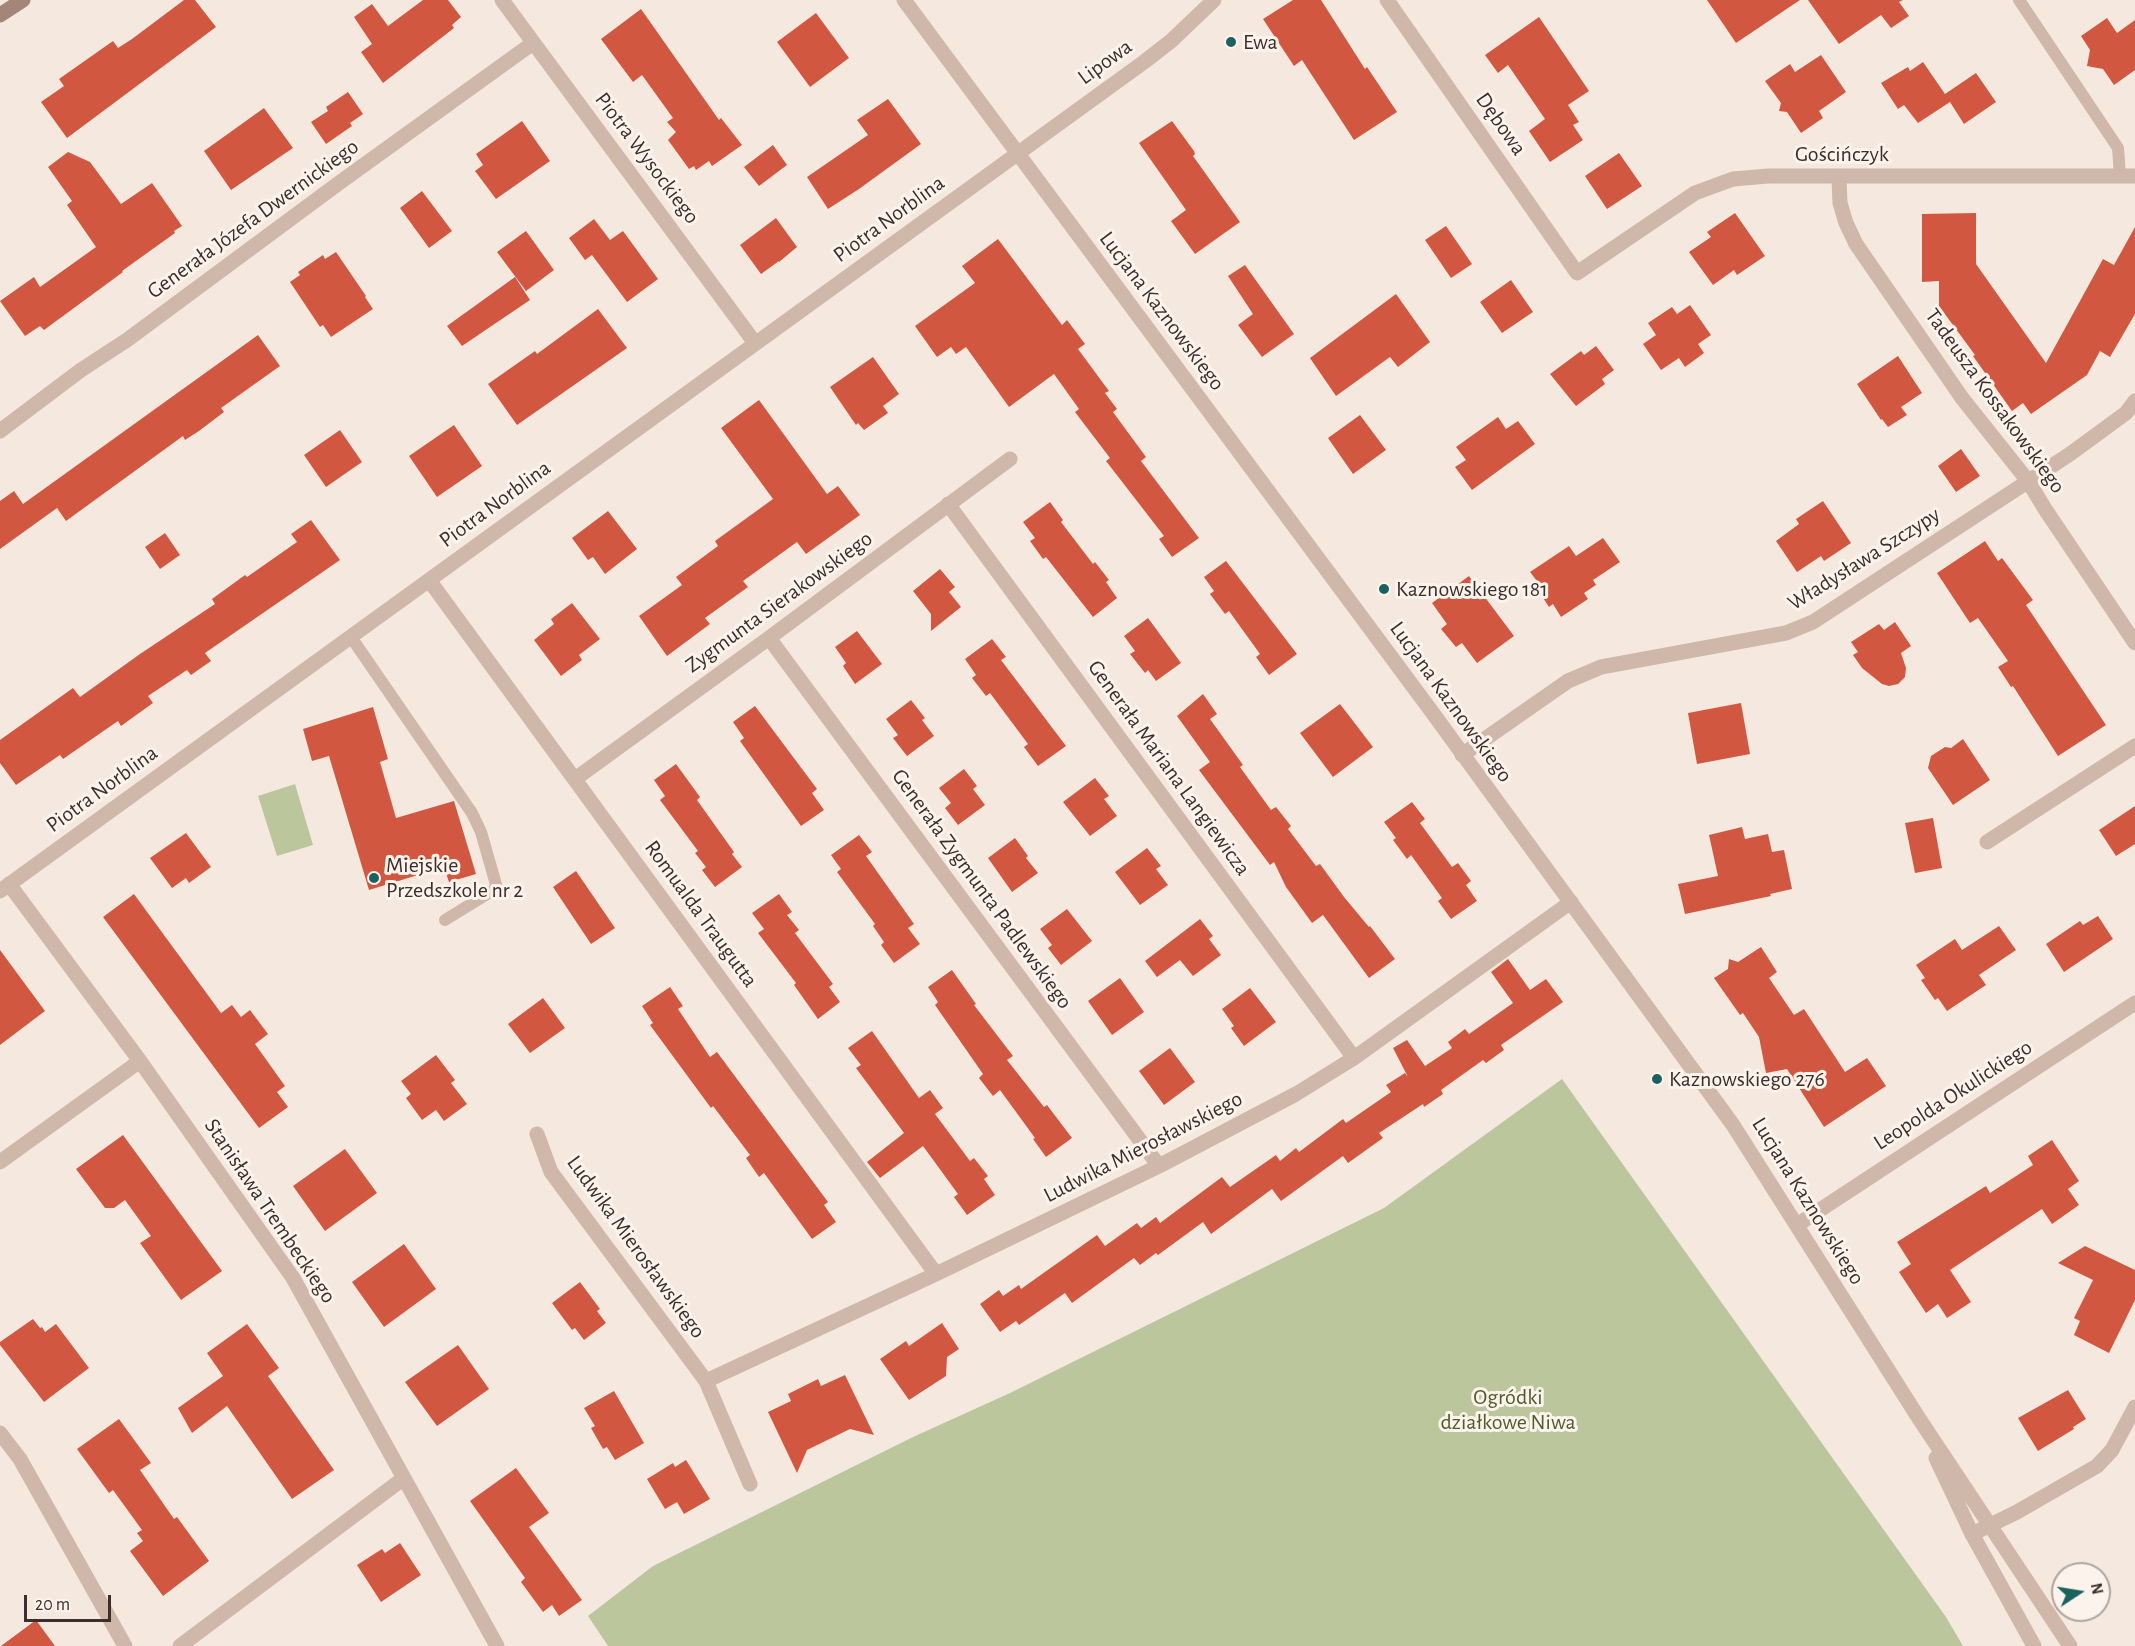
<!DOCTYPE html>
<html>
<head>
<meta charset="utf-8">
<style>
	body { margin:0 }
	#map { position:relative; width:2135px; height:1646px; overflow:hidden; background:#f5e9df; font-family:"Alegreya Sans",sans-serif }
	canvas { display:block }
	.north { position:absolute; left:2051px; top:1562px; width:60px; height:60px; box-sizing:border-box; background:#fcf3ec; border:2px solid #afa49e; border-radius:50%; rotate:78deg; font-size:16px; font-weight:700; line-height:24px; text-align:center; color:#3c2e2a }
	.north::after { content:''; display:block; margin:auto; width:21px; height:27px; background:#1a6260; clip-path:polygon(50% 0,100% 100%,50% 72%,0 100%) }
	.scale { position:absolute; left:24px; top:1595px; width:87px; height:27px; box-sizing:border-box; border:3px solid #3c2e2a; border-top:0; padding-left:8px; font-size:18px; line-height:21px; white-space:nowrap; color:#3c2e2a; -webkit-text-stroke:4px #fcf3ec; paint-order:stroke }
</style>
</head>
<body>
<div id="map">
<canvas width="2135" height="1646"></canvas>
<div class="north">N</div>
<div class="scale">20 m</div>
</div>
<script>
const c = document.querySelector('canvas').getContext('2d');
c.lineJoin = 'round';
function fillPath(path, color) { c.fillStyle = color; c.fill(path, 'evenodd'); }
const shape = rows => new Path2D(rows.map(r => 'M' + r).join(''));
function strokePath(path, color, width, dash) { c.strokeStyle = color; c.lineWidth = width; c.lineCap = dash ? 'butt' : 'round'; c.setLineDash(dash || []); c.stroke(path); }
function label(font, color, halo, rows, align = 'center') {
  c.font = font + ' "Alegreya Sans",sans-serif'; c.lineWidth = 6; c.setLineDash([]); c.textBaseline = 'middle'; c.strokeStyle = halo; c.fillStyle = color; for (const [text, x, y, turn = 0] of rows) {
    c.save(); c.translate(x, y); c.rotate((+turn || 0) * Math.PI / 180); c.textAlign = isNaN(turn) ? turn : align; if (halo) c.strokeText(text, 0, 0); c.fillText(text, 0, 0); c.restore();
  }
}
const green = shape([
	[295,784,313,845,277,856,258,796],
	[1562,1079,1946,1617,1963,1646,608,1646,588,1616,653,1566,913,1437,1010,1393,1384,1208]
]);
const building = shape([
	[184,0,195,0,216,27,67,138,41,102,64,86,59,79,113,41,118,48,132,39],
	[423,0,448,0,461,17,452,25,454,28,383,83,361,52,372,44,354,17,372,4,388,26],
	[1293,0,1321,0,1365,69,1367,67,1397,112,1354,140,1302,60,1294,66,1263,19],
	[1707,0,1800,0,1736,43],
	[1808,0,1903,0,1899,2,1909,16,1891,28,1881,15,1839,44],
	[641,9,719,120,721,118,742,145,712,166,709,161,696,170,694,166,689,169,668,140,676,132,667,122,673,118,642,75,633,82,601,39],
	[816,13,849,58,810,87,777,42],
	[1539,17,1589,91,1568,105,1579,122,1573,125,1583,140,1550,162,1529,131,1545,119,1508,65,1498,73,1485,55],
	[2107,18,2117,33,2135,20,2135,70,2114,85,2103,69,2087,66,2090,50,2081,36],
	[1821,55,1846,92,1819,111,1823,118,1801,133,1787,112,1779,111,1781,103,1765,81,1790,64,1795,72],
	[1923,62,1945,94,1976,73,1996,102,1964,124,1950,102,1918,123,1904,105,1898,109,1881,83,1908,67,1910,71],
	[348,92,363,114,350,123,352,126,326,144,311,122,328,111,326,107],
	[888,99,921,144,859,189,828,209,807,177,868,135,857,120],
	[264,108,293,148,231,190,204,151],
	[522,121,550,161,496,199,475,171,483,165,476,154],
	[1172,121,1194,151,1195,154,1193,156,1240,222,1195,254,1171,221,1186,210,1139,143],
	[773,145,787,165,759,186,744,167],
	[68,152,90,162,121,204,152,183,182,226,174,231,175,233,122,271,123,272,44,330,40,326,25,336,0,301,34,277,40,287,96,247,67,205,72,201,48,167],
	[1619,153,1642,186,1607,209,1585,176],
	[422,191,452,231,429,248,400,208],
	[1735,213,1765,256,1737,275,1734,270,1713,285,1689,252,1711,237,1707,232],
	[1976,213,1976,264,2046,363,2103,259,2114,265,2135,227,2135,314,2110,357,2100,351,2087,375,2031,414,2023,403,2012,411,1973,356,1975,355,1939,306,1939,281,1922,282,1922,214],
	[776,218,797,247,779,262,779,261,761,274,740,245],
	[594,219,610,240,623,231,658,279,627,302,592,255,585,260,569,238],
	[1446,226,1472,264,1451,278,1425,240],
	[526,231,554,270,526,291,497,252],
	[998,239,1062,325,1067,320,1085,344,1078,349,1109,391,1105,393,1117,409,1113,412,1146,457,1141,461,1199,538,1172,557,1159,539,1164,536,1106,461,1110,458,1075,412,1079,409,1054,374,1009,407,966,347,956,354,951,347,937,357,915,326,975,283,962,266],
	[336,252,366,296,365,297,373,309,331,337,323,325,320,327,290,282,300,275,298,272,323,255,325,259],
	[1245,265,1294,334,1262,357,1238,325,1253,314,1228,276],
	[515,277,530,300,462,346,447,326],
	[1511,280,1533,312,1502,333,1480,302],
	[1396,294,1430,342,1398,367,1390,357,1336,396,1310,358],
	[1690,305,1711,335,1698,344,1704,353,1685,367,1679,358,1661,370,1643,344,1656,335,1648,323,1672,307,1677,314],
	[598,309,627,348,517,425,488,384,535,351,537,354],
	[258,335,280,366,221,408,224,412,199,431,185,440,183,436,66,521,57,508,0,549,0,501,14,491,23,504],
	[1596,346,1614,370,1602,379,1605,384,1576,406,1550,374,1581,351,1584,355],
	[1898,356,1922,393,1901,407,1907,415,1888,427,1882,419,1881,420,1857,384],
	[873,357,899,394,883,406,888,413,864,430,858,423,856,425,830,387],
	[759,400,827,494,838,486,860,515,806,554,797,542,743,581,748,587,705,618,710,624,667,656,639,616,682,585,676,577,718,546,715,541,773,499,721,428],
	[1360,415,1386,450,1353,474,1328,438],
	[1498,417,1506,429,1518,421,1535,444,1472,490,1455,467,1466,460,1456,447],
	[454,425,482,466,437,497,409,456],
	[340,430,362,462,326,487,304,455],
	[1961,449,1980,476,1956,492,1938,466],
	[1823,501,1851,543,1824,561,1821,556,1797,572,1776,541,1799,524,1796,519],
	[1050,502,1063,520,1061,522,1093,564,1095,562,1109,580,1106,582,1117,598,1093,617,1046,557,1043,559,1030,541,1035,538,1023,522],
	[608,511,637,549,605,574,593,557,588,560,572,538],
	[311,520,340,560,205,653,211,661,191,675,187,670,148,696,153,703,121,726,118,721,63,759,60,755,16,785,0,763,0,740,73,688,80,697,140,654,215,604,212,599,245,575,247,577,297,542,291,534],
	[165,533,180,555,160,569,145,547],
	[1603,538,1620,562,1593,580,1596,585,1584,593,1588,599,1561,617,1553,604,1549,607,1536,587,1540,585,1530,572,1569,546,1576,556],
	[1985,541,1998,561,2002,558,2033,600,2026,605,2106,725,2058,756,2013,686,2011,687,1998,667,2008,661,1978,618,1970,623,1937,573],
	[1226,561,1297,654,1269,675,1256,657,1260,654,1229,611,1225,614,1210,594,1214,591,1204,577],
	[940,569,955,587,949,592,961,607,931,631,931,614,913,591],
	[1469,576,1514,636,1477,663,1462,643,1456,647,1441,629,1447,624,1432,603],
	[572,603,600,639,579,655,582,660,561,676,534,640,554,624,551,619],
	[1148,618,1181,663,1156,681,1148,670,1145,673,1130,654,1135,651,1124,636],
	[1895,622,1911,646,1901,653,1906,668,1905,677,1898,684,1889,686,1882,684,1862,668,1853,655,1858,652,1851,642,1879,624,1884,630],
	[857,631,882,664,855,684,843,666,846,663,835,647],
	[992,639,1006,657,1001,660,1066,746,1038,766,1024,747,1028,744,990,693,986,696,972,678,976,675,965,659],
	[1203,694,1217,714,1210,719,1243,765,1240,767,1271,810,1276,807,1291,826,1288,829,1316,866,1320,864,1344,897,1369,927,1370,926,1395,959,1369,978,1323,915,1312,923,1286,887,1274,862,1270,865,1199,770,1210,762,1177,716],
	[911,700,925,718,922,720,934,736,907,756,893,738,898,735,886,719],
	[1741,703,1750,754,1697,764,1688,713],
	[1340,704,1373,747,1333,777,1300,733],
	[755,706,817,789,812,793,824,810,801,826,740,741,744,738,733,722],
	[373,707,388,759,380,762,396,818,454,801,476,874,449,882,444,867,369,890,329,756,312,761,303,729],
	[1963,739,1990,780,1953,805,1928,768,1931,756,1945,747,1951,748],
	[676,764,700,797,697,800,734,852,732,854,742,867,715,887,702,870,706,867,695,853,698,851,660,800,665,796,654,780],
	[964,769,977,786,973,789,985,805,958,825,945,808,951,803,939,788],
	[1095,778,1109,796,1104,799,1117,816,1090,836,1063,802],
	[1412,802,1425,819,1420,823,1452,867,1458,863,1471,881,1466,885,1477,901,1451,919,1438,901,1442,898,1411,855,1407,859,1393,840,1396,838,1384,822],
	[2135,806,2135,844,2116,856,2099,830],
	[1933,818,1942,868,1915,873,1905,823],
	[1742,827,1745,839,1768,834,1772,852,1784,850,1792,889,1770,894,1771,896,1685,914,1678,884,1718,876,1709,835],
	[186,833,211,867,189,883,186,878,172,888,150,858],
	[859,835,872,852,866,856,914,924,908,928,920,944,894,963,881,945,884,942,873,926,875,924,837,872,841,869,831,855],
	[1015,838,1028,856,1026,858,1038,873,1012,892,988,858],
	[1147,848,1161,866,1156,869,1168,885,1140,905,1115,872],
	[576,871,615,928,591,944,553,887],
	[134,894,221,1013,232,1005,241,1017,250,1010,268,1034,255,1044,285,1086,277,1092,288,1107,259,1128,103,917],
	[779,894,792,912,787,915,799,930,795,933,833,984,829,987,840,1002,818,1019,794,985,796,983,758,933,764,929,752,913],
	[1067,909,1092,941,1061,965,1048,948,1052,945,1040,929],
	[2098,916,2113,939,2064,972,2046,944,2080,921,2083,925],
	[1200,919,1213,936,1209,939,1221,955,1193,976,1180,960,1157,977,1145,961],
	[1999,926,2016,950,1979,975,1986,985,1947,1011,1938,998,1935,1000,1921,980,1925,978,1916,965,1955,939,1962,950],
	[1761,947,1777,972,1769,978,1794,1015,1804,1009,1845,1072,1867,1058,1886,1086,1824,1127,1787,1069,1766,1073,1759,1037,1743,1013,1740,1015,1714,978,1728,969,1729,959,1738,962],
	[0,950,45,1011,0,1045],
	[1508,959,1530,990,1546,979,1563,1002,1501,1045,1504,1050,1486,1063,1483,1060,1441,1090,1443,1094,1424,1107,1423,1104,1379,1133,1383,1138,1348,1163,1343,1156,1281,1201,1272,1189,1211,1234,1203,1222,1158,1255,1156,1253,1140,1265,1134,1258,1072,1303,1065,1293,1019,1325,1016,1321,1000,1332,980,1304,999,1290,1003,1296,1019,1285,1021,1289,1097,1235,1105,1246,1137,1223,1141,1228,1156,1217,1160,1223,1222,1177,1230,1187,1276,1155,1280,1161,1296,1148,1299,1152,1343,1119,1346,1123,1391,1092,1386,1085,1405,1073,1408,1077,1393,1048,1407,1040,1425,1066,1452,1048,1448,1042,1465,1029,1469,1034,1513,1003,1491,972],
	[952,970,976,1004,974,1005,1013,1056,1007,1060,1044,1107,1047,1105,1072,1138,1046,1157,1033,1139,1035,1138,1000,1090,993,1096,979,1078,983,1074,935,1005,938,1002,928,987],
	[1120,978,1144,1012,1112,1035,1088,1001],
	[670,987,683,1006,678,1009,710,1057,717,1052,828,1202,824,1205,836,1222,812,1239,764,1173,759,1177,746,1158,750,1155,713,1106,711,1108,650,1025,653,1023,642,1006],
	[1250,988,1276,1022,1244,1046,1231,1028,1234,1026,1222,1009],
	[543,998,565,1028,530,1053,508,1024],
	[872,1031,919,1098,930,1090,943,1108,935,1114,970,1161,974,1158,988,1176,984,1179,995,1195,967,1215,954,1197,958,1194,923,1146,880,1178,867,1162,904,1133,856,1068,861,1065,848,1048],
	[1170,1048,1195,1082,1164,1105,1139,1071],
	[436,1055,455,1080,451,1083,467,1104,444,1121,436,1110,422,1120,406,1098,411,1094,401,1081],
	[123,1135,222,1271,181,1300,140,1243,151,1236,125,1200,114,1208,105,1208,76,1169],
	[2052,1140,2079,1181,2068,1189,2079,1205,2052,1224,2042,1209,1950,1270,1971,1302,1947,1318,1938,1304,1926,1313,1899,1272,1911,1264,1897,1242,1986,1186,1990,1193,2033,1165,2028,1156],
	[345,1149,377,1193,325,1231,293,1186],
	[404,1244,436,1289,384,1327,352,1282],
	[2085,1246,2135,1270,2135,1300,2109,1353,2074,1335,2080,1321,2074,1318,2093,1280,2058,1263],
	[580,1282,600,1309,597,1311,606,1323,584,1340,575,1328,572,1330,552,1303],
	[33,1319,40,1328,42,1327,45,1332,56,1324,89,1368,44,1402,0,1345,0,1342],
	[942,1323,959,1349,947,1357,946,1376,909,1400,880,1359,906,1341,909,1346],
	[247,1324,279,1368,268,1376,334,1470,292,1499,227,1406,192,1433,178,1408,223,1376,207,1353],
	[458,1345,489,1389,437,1426,405,1382],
	[845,1375,874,1435,850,1429,807,1450,797,1473,768,1412,791,1401,788,1394,818,1379,821,1386],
	[2068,1390,2086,1419,2073,1427,2074,1429,2038,1451,2018,1418],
	[614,1391,644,1443,615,1460,607,1447,603,1449,591,1428,595,1426,584,1408],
	[119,1419,151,1463,140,1470,174,1519,177,1517,209,1561,163,1596,130,1551,143,1541,137,1533,142,1530,113,1490,109,1493,77,1449],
	[686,1460,710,1499,684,1514,677,1502,665,1509,647,1479,673,1463,675,1467],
	[516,1468,549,1513,529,1527,582,1600,559,1616,552,1605,543,1612,521,1582,525,1578,470,1501],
	[400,1543,421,1575,381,1602,357,1565,382,1549,385,1553],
	[36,1620,55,1646,1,1646]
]);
const service = shape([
	[2019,0,2118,148,2120,176],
	[351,637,472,813,481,832,497,888,445,920]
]);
const minor = shape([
	[502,0,755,343],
	[1387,0,1577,273,1695,193,1733,179,1768,176,2135,176],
	[1839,178,1840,203,1846,223,1856,244,1962,398,2028,481,2045,509,2135,643],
	[0,431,81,370,127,340,339,183,533,43],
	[948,504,1354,1058],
	[429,580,936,1274],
	[769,638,1159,1166],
	[1462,755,1568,681,1601,667,1786,633,1813,622,2070,454,2126,413,2135,401],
	[575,779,769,638,1010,459],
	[1987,842,2135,746],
	[9,884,140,1061,293,1278,497,1646],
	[0,891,1144,62,1171,41,1214,0],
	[537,1134,551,1172,706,1381,750,1484],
	[0,1162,140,1061],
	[1797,1225,2135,1003],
	[706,1381,936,1274,1159,1166,1296,1094,1354,1058,1571,902],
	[0,1433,20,1459,125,1646],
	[1972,1534,2017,1512,2097,1466,2112,1450,2135,1407],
	[180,1646,404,1478]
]);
const tertiary = shape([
	[904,0,1432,712,1733,1125,1918,1417,2070,1646],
	[1936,1458,1972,1534,2034,1646]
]);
const secondary = shape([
	[0,15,23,0]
]);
const markers = [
	[1231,42,6,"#1a6260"],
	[1384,589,6,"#1a6260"],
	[374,878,6,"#1a6260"],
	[1657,1079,6,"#1a6260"]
];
const poiNames = [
	["Ewa",1243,42],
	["Kaznowskiego 181",1396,589],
	["Miejskie",386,865],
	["Przedszkole nr 2",386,890],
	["Kaznowskiego 276",1669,1079]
];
const streetNames = [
	["Lipowa",1105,62,-36],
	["Dębowa",1501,124,55],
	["Gościńczyk",1842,154],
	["Piotra Wysockiego",647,158,53],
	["Generała Józefa Dwernickiego",253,219,-36],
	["Piotra Norblina",889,219,-36],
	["Lucjana Kaznowskiego",1162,311,53],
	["Tadeusza Kossakowskiego",1995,401,54],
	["Piotra Norblina",495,504,-36],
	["Władysława Szczypy",1864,559,-32],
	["Zygmunta Sierakowskiego",779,602,-36],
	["Lucjana Kaznowskiego",1451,702,54],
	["Generała Mariana Langiewicza",1169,768,54],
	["Piotra Norblina",102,789,-36],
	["Generała Zygmunta Padlewskiego",982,889,54],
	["Romualda Traugutta",701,914,54],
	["Leopolda Okulickiego",1953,1095,-33],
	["Ludwika Mierosławskiego",1143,1147,-27],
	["Lucjana Kaznowskiego",1808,1201,58],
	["Stanisława Trembeckiego",270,1211,56],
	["Ludwika Mierosławskiego",636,1247,54]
];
const parkNames = [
	["Ogródki",1508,1397],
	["działkowe Niwa",1508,1422]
];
fillPath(green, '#bcc69d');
fillPath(building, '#d15741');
strokePath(service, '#cfb7a9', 12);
strokePath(minor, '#cfb7a9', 15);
strokePath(tertiary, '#cfb7a9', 15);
strokePath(secondary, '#a3857a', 15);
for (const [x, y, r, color] of markers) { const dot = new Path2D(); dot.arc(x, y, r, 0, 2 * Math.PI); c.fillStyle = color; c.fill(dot); strokePath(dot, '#fcf3ec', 2); }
label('22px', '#3c2e2a', '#fcf3ec', poiNames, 'left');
label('22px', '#3c2e2a', '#fcf3ec', streetNames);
label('22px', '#4f5d2b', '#fcf3ec', parkNames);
</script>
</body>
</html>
